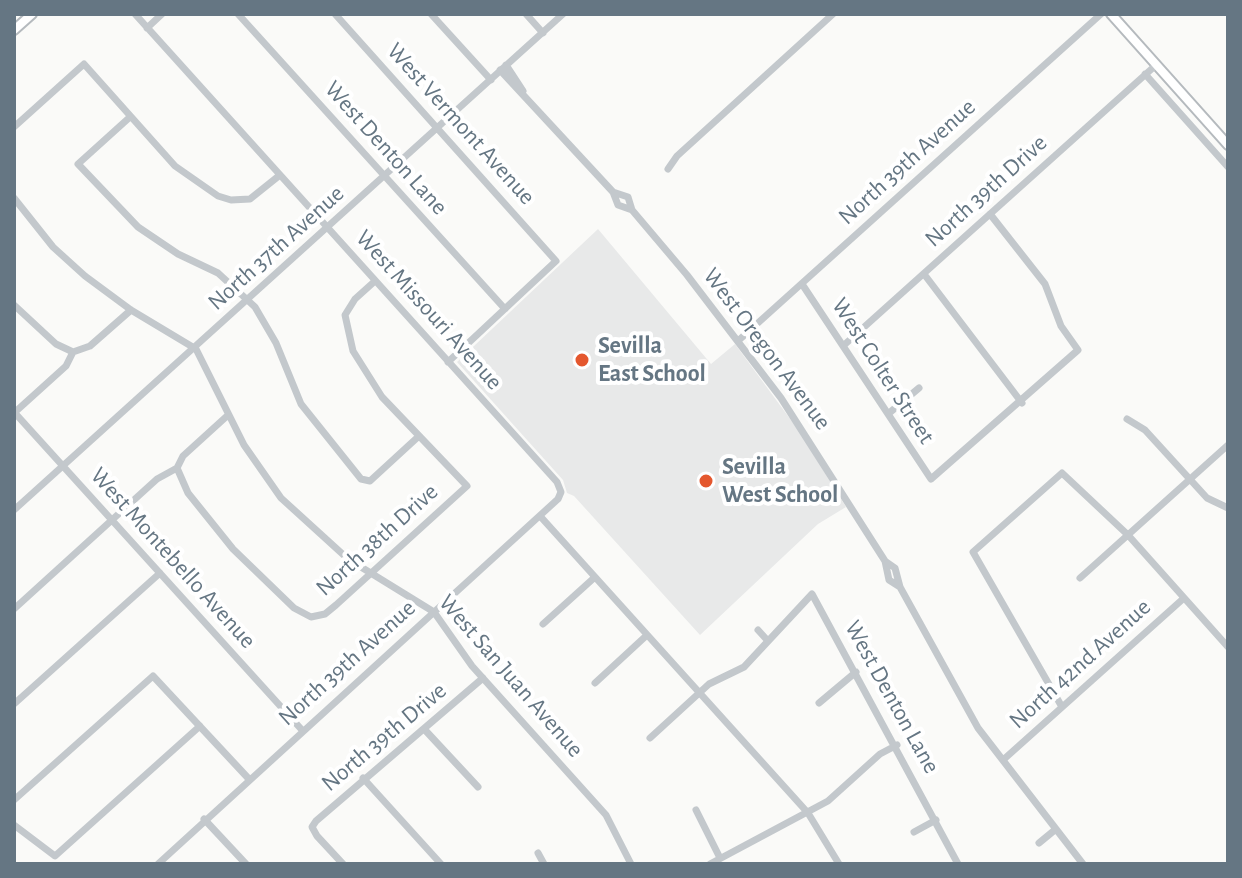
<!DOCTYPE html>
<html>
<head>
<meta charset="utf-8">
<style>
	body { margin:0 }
	#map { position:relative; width:1242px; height:878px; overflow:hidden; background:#fafaf8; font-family:"Alegreya Sans",sans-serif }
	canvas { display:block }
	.frame { position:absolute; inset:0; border:16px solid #657683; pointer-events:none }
</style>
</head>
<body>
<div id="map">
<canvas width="1242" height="878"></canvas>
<div class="frame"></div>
</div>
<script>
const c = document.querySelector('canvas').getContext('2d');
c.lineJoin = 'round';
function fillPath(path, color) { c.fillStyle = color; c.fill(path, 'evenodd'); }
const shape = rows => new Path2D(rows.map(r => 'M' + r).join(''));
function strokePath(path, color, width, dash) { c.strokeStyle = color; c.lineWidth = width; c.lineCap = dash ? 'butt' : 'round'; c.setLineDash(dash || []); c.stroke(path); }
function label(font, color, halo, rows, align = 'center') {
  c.font = font + ' "Alegreya Sans",sans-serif'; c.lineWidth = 8; c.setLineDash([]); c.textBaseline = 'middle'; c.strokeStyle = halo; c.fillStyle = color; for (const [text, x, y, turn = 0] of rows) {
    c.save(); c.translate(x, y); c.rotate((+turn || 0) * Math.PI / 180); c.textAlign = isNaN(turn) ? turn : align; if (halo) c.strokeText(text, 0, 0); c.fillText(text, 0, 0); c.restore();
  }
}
const built = shape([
	[598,229,711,364,735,344,799,431,846,507,818,524,700,635,574,496,567,493,563,480,457,362]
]);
const minor = shape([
	[135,14,557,482,561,492,558,499,158,864],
	[238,14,505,309],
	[335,14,556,261,448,362],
	[431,14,491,80],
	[526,14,543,33],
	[147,28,162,14],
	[506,65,523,91],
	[500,70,613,192,618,205,632,210],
	[1145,74,1228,167],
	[130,117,78,164,138,227,178,254,218,273,255,307,276,343,301,404,361,479,370,481,419,436],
	[14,127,84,64,175,166,218,196,231,200,250,199,280,175],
	[668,169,677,156,833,14],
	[613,192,628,197,632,210,687,275,781,398,885,561,895,568,900,587,978,728,1083,864],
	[14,198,53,247,85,276,131,310,196,349,244,445,281,498,348,559,434,612,472,666,606,815,631,864],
	[924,274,1022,403],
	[802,284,931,479,1078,350,1061,326,1045,284,990,214],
	[14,305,56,344,73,352],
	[739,340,1101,14],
	[843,346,1156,65],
	[14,412,302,730],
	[14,413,66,366,73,352,90,346,131,310],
	[888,414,919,388],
	[1127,419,1145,430,1207,498,1228,508],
	[177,468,188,493,233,549,294,608,311,617,325,614,336,605,467,486,382,397,353,351,345,315,355,299,375,281],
	[14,510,563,14],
	[540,516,808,813,839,864],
	[885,561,889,580,900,587],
	[1080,578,1228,445],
	[14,609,157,479,177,468,183,456,227,416],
	[543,624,595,577],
	[758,630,768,641],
	[595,683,647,635],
	[819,703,856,672],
	[14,704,160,573],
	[1062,707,973,552,1062,473,1128,535,1228,647],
	[425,730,478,787],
	[650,738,709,684,744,667,812,594,958,864],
	[1003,760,1184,598],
	[363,778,441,864],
	[14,800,153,676,248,778],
	[696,810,720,858],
	[204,819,246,864],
	[14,825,55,856,200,726],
	[914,832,936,820],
	[1039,843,1056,829],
	[538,853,544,864],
	[343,864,317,836,312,827,316,821,483,678],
	[710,864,828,801,880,754,897,745]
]);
const major = shape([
	[1111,14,1228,145],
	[14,30,32,14]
]);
const markers = [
	[582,360,8,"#e4572e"],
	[706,481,8,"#e4572e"]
];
const streetNames = [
	["West Vermont Avenue",461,124,48],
	["West Denton Lane",386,148,48],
	["North 39th Avenue",907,162,-42],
	["North 39th Drive",986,191,-42],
	["North 37th Avenue",276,248,-42],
	["West Missouri Avenue",429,310,48],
	["West Oregon Avenue",767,349,53],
	["West Colter Street",883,371,57],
	["North 38th Drive",377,540,-42],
	["West Montebello Avenue",173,558,48],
	["North 39th Avenue",347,663,-42],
	["North 42nd Avenue",1080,664,-42],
	["West San Juan Avenue",511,676,49],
	["West Denton Lane",892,697,61],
	["North 39th Drive",384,737,-40]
];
const poiNames = [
	["Sevilla",598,346],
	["East School",598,374],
	["Sevilla",722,467],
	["West School",722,495]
];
fillPath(built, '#e8e9e9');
strokePath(major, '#b5babe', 12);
strokePath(minor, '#c3c8cc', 7);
strokePath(major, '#fff', 8);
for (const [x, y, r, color] of markers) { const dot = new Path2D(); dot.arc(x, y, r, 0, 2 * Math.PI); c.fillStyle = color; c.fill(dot); strokePath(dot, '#fff', 3); }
label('24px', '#657683', '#fff', streetNames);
label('bold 24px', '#657683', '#fff', poiNames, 'left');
</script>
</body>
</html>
